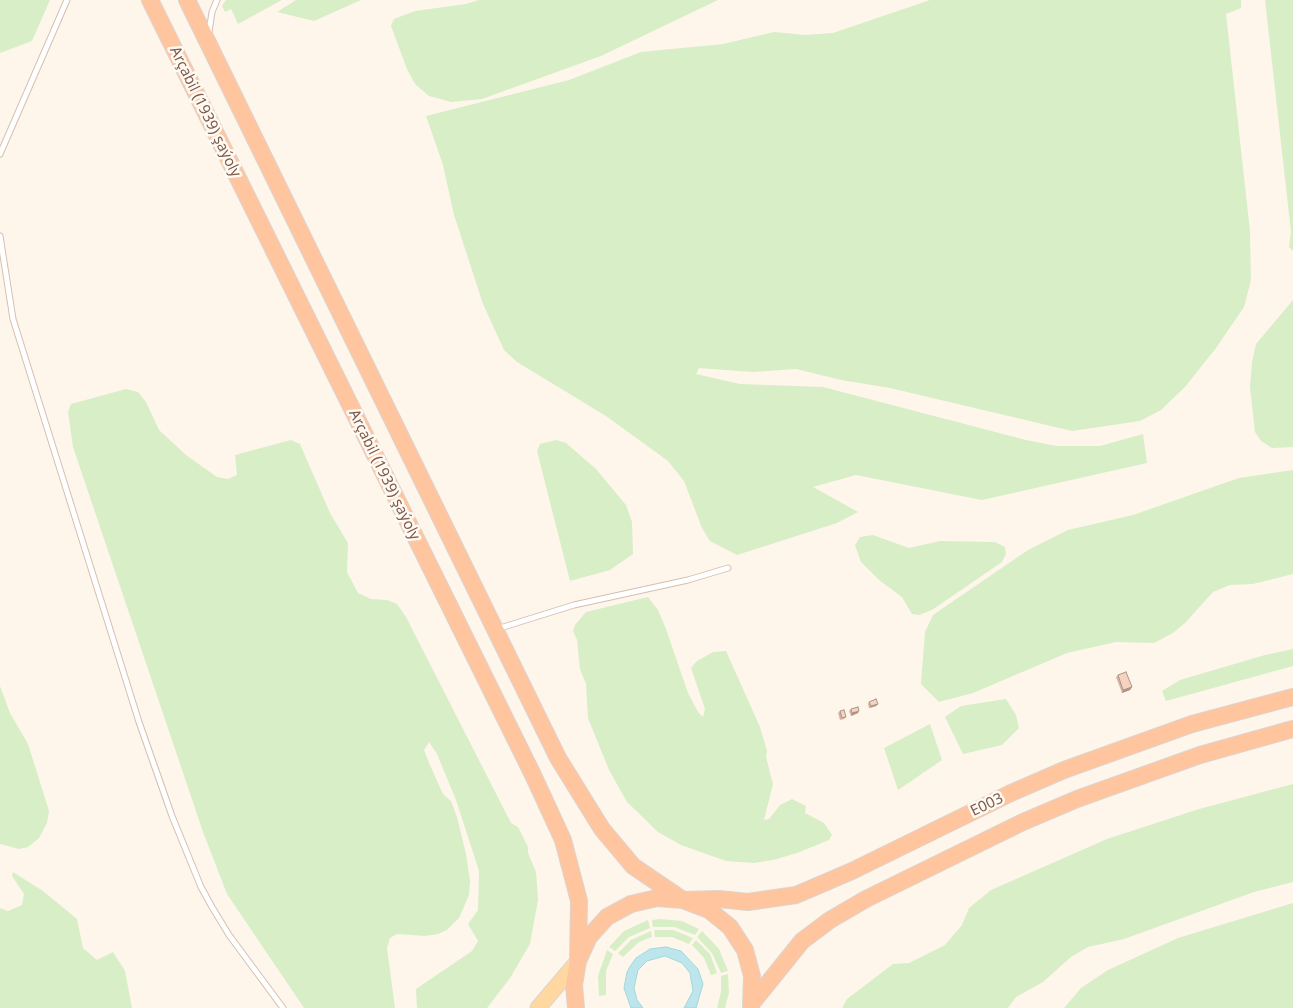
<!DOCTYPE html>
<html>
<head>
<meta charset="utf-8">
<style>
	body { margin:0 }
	canvas { display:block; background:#fef6eb }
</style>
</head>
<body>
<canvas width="1293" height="1008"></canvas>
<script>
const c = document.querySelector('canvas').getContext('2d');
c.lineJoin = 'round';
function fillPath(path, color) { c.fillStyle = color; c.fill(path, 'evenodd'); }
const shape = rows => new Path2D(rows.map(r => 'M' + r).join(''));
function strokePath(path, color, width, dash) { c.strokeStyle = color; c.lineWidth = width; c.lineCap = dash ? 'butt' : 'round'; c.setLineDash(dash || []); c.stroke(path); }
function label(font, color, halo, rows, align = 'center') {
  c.font = font + ' "Noto Sans",sans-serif'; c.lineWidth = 5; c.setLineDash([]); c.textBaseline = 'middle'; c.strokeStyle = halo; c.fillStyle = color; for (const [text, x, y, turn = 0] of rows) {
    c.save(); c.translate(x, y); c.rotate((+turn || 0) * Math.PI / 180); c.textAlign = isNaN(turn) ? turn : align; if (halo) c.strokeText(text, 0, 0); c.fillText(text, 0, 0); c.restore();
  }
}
const green = shape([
	[0,0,50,0,32,41,0,53],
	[226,0,282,0,238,24,231,9,225,12,222,6],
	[296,0,361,0,314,21,277,12],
	[479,0,718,0,601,56,482,99,451,102,429,96,415,84,407,69,391,26,394,19,415,11,466,4],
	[930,0,1241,0,1241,8,1226,14,1250,231,1251,280,1244,307,1216,348,1185,387,1161,410,1140,421,1072,431,890,388,841,380,796,369,753,372,699,368,696,374,740,384,823,387,1026,440,1057,446,1100,446,1143,434,1147,463,982,500,856,475,813,487,858,512,837,523,737,555,710,541,702,528,684,481,668,461,606,416,517,362,504,350,483,304,454,215,443,165,426,116,569,80,641,52,723,44,774,32,805,35,833,33],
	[1265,0,1293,0,1293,251,1289,247,1291,232],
	[1293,300,1293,447,1272,448,1261,441,1255,432,1250,387,1252,362,1256,344],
	[126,389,138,392,146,402,159,430,186,455,217,477,228,479,237,475,235,455,291,440,300,444,330,513,348,543,347,572,358,593,371,599,387,600,397,604,406,617,511,823,518,827,528,847,528,853,536,872,538,900,530,944,510,978,487,1008,417,1008,416,989,472,951,478,941,468,924,478,910,479,871,456,800,437,754,429,742,424,750,429,763,443,794,451,801,457,817,466,854,470,881,469,895,459,918,447,930,438,934,425,936,397,934,390,938,387,948,395,1008,304,1008,227,894,203,832,73,447,68,412,71,404],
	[556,440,566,443,596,469,626,505,632,522,633,554,610,570,570,581,537,451,540,444],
	[1293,470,1293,574,1253,584,1230,585,1213,592,1185,623,1173,633,1154,643,1116,642,1067,653,973,693,939,702,921,684,925,632,933,615,1028,550,1068,530,1133,515,1239,478],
	[873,535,909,548,940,541,995,542,1005,547,1006,554,1002,562,932,610,919,615,912,614,902,597,879,580,861,562,855,545,860,537],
	[648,597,658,610,666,629,688,693,698,712,703,717,705,709,691,668,697,661,713,652,726,651,760,727,767,751,766,757,773,784,764,820,769,819,780,805,792,799,806,806,805,813,824,823,832,835,829,840,797,853,773,860,754,863,726,861,681,845,658,832,627,802,609,770,588,718,586,684,580,669,577,640,573,631,575,625,586,612],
	[1293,649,1293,666,1166,701,1162,691,1180,680,1265,655],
	[0,686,10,713,28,744,49,811,47,823,39,838,28,847,19,849,0,844],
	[1006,699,1016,715,1019,728,1002,745,963,754,945,717,961,706],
	[930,724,942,760,898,790,884,748],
	[1293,784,1293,882,1254,892,1124,939,1088,947,1071,957,1043,982,1016,997,1008,1008,842,1008,847,999,893,964,909,963,945,945,962,925,969,908,991,890,1107,839,1199,809],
	[13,872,43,891,77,919,83,948,97,960,113,952,125,971,132,1008,0,1008,0,908,8,911,22,905,24,894,12,876],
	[1293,903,1293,1008,1064,1008,1081,988,1108,970,1178,938],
	[660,919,682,921,699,929,695,935,674,927,653,927,652,920],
	[648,920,650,928,629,937,615,951,609,947,624,931],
	[654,930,673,930,693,938,689,944,672,937,655,937],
	[651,931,652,937,639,942,623,957,618,953,631,940],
	[702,931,719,949,728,971,721,973,712,953,697,937],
	[696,940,710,954,717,973,711,975,704,958,692,945],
	[607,950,613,954,606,971,606,995,599,996,598,976],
	[728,974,729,993,725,1008,717,1008,721,992,721,976]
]);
const water = shape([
	[666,947,681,951,698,969,703,984,696,1008,684,1008,693,991,690,973,682,963,665,956,647,961,638,970,634,988,637,1000,643,1008,631,1008,624,988,627,972,631,965,636,958,650,949,666,947]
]);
const service = shape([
	[209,32,212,12,217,0],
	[0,154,67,0],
	[0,236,13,319,139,722,172,816,201,887,212,907,229,935,283,1008],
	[497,629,574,605,688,580,728,568]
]);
const primary = shape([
	[538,1008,578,961]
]);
const trunk = shape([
	[150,0,533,775,563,840,579,901,578,961],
	[187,0,558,758,602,829,633,866,683,900,719,899,748,902,796,895,852,871,1011,793,1064,770,1192,724,1293,697],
	[752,1003,802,941,830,920,866,899,1023,822,1077,799,1200,755,1293,729],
	[576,1008,574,985,578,961,589,937,607,917,631,904,657,898,683,900,709,910,730,927,745,950,752,976,751,1006]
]);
const wall = shape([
	[1118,675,1132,687,1130,690,1122,693,1116,677],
	[869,702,878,704,876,706,869,708,868,704],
	[851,709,858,713,851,716,849,711],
	[840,711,846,717,844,719,840,720,838,713]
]);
const shadedWall = shape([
	[1132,687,1130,690,1122,693,1123,690],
	[878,704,876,706,869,708,871,706],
	[859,711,858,713,851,716,852,713]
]);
const building = shape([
	[1126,672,1132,687,1123,690,1118,675,1126,672],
	[876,699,878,704,871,706,869,702,876,699],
	[858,707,859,711,852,713,851,709,858,707],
	[844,710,846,717,842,718,840,711,844,710]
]);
const streetNames = [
	["Arçabil (1939) şaýoly",205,112,64],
	["Arçabil (1939) şaýoly",384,475,64],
	["E003",987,805,-26]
];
fillPath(green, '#d8eec7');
fillPath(water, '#bce6eb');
strokePath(water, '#a1d7dd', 1);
strokePath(service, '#d5bfb1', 7);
strokePath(primary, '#ddd4d0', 17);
strokePath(trunk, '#ddd4d0', 18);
strokePath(service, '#fff', 5);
strokePath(primary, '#ffd8a1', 15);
strokePath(trunk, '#fec59f', 16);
fillPath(wall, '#d4b5a5');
fillPath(shadedWall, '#ac9486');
fillPath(building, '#f6d3c0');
strokePath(building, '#ac9486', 1);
label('15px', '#7d5a4a', '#fffaf3', streetNames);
</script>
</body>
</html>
